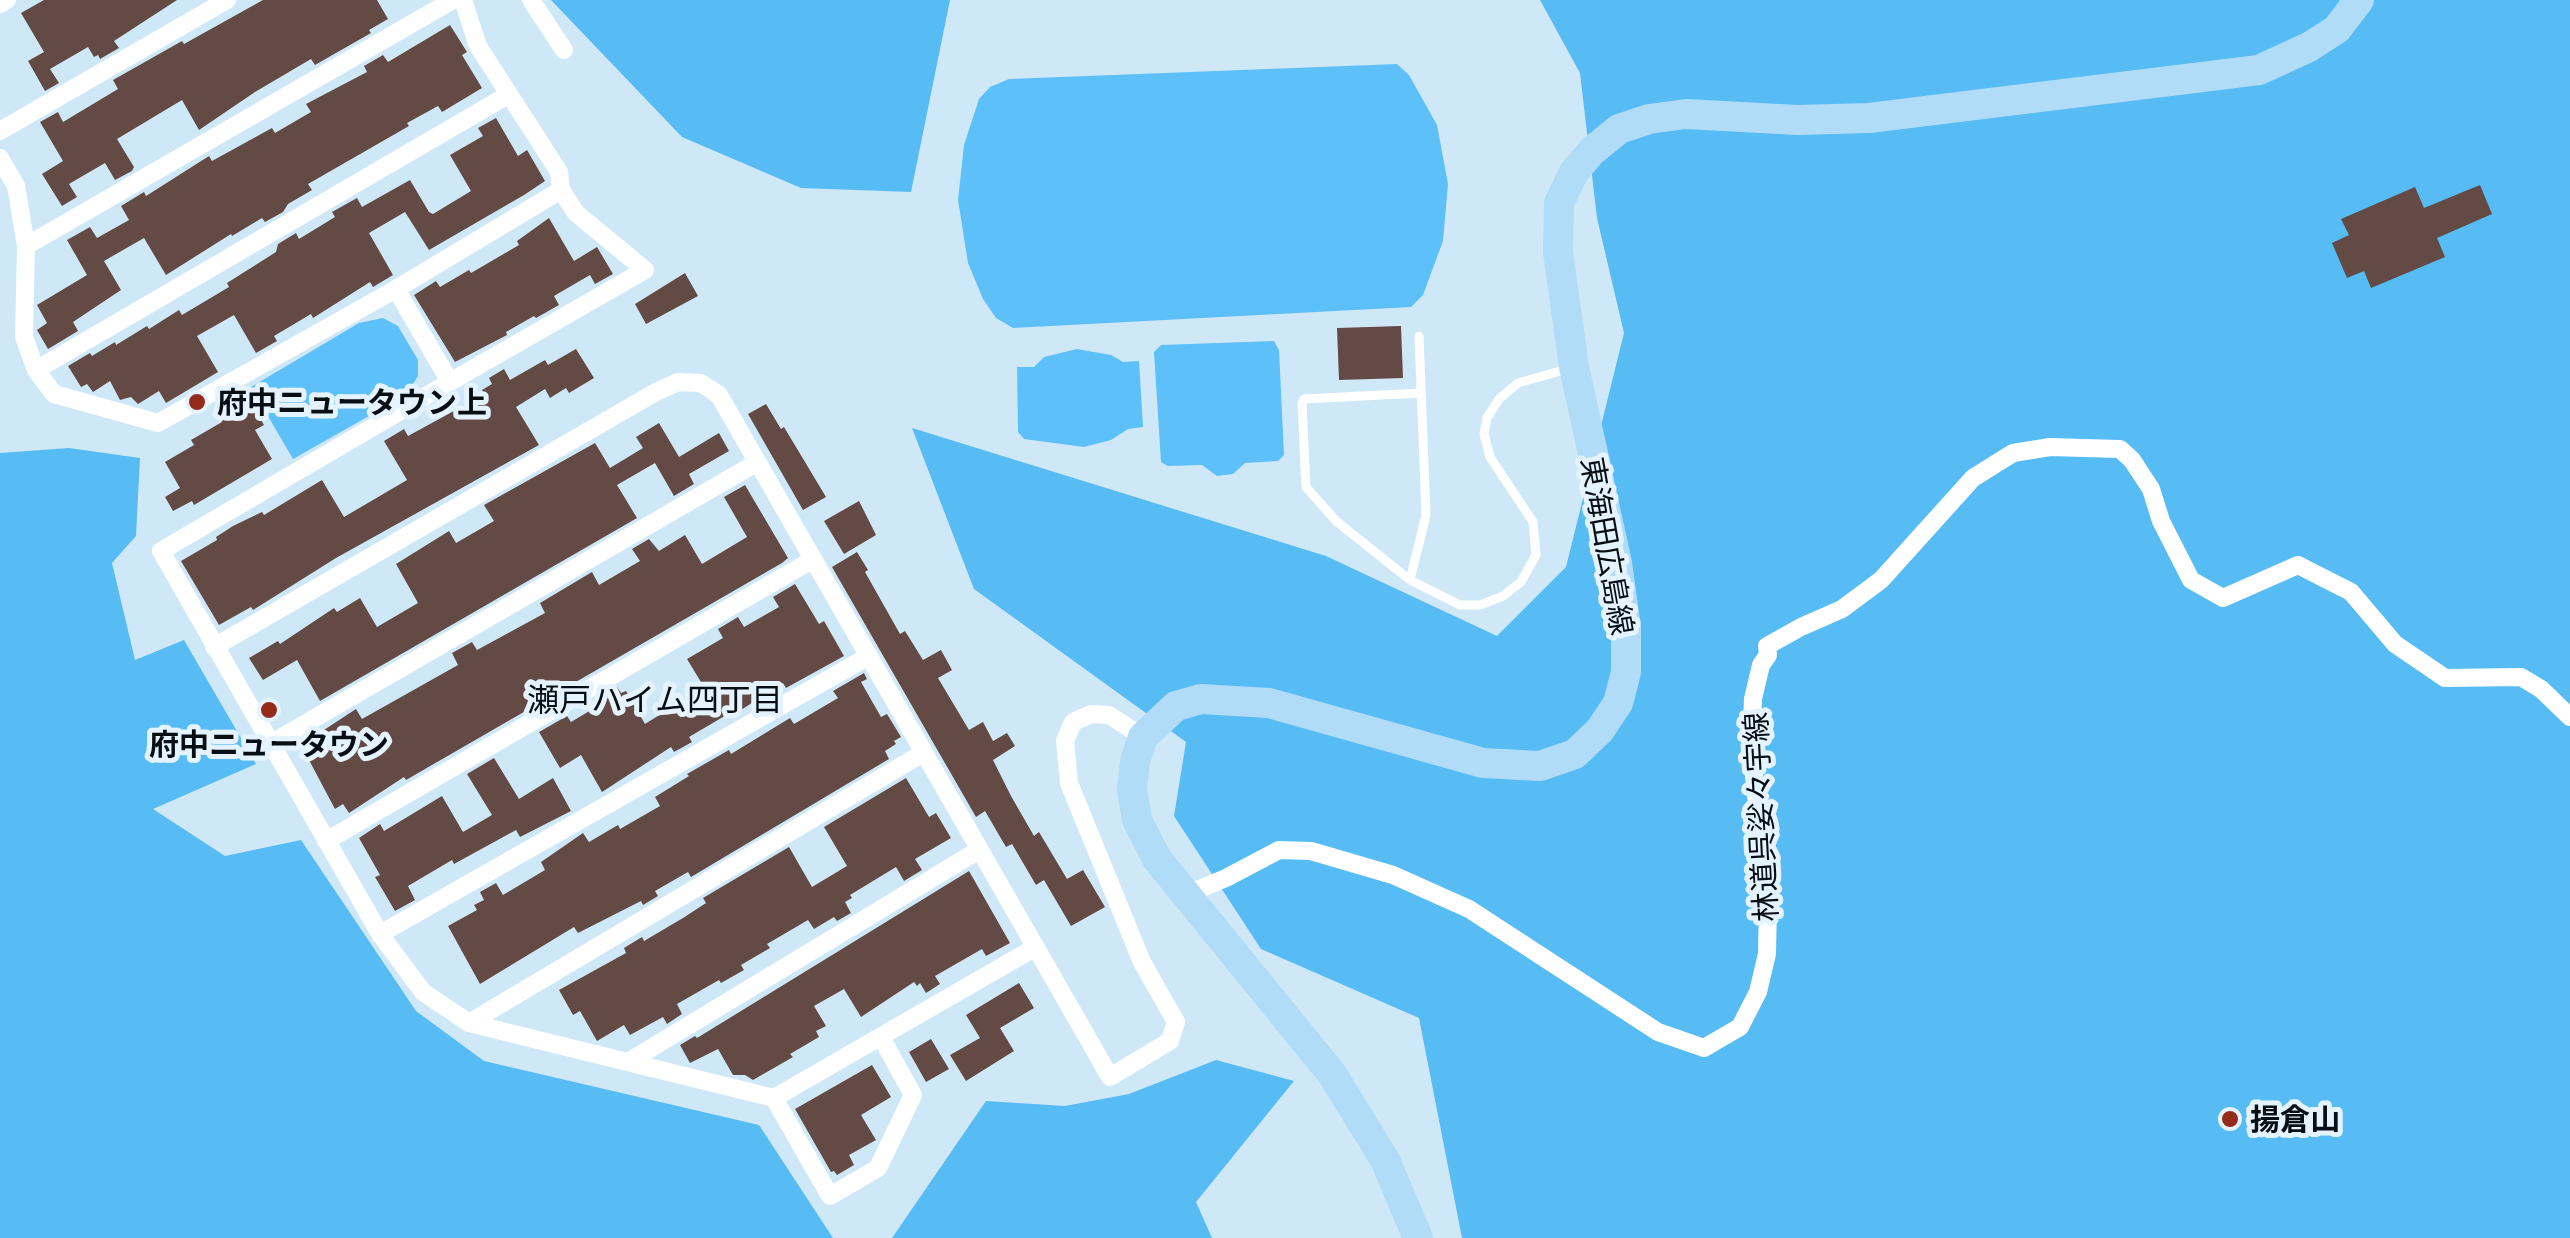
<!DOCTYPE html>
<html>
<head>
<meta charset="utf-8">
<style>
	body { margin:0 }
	canvas { display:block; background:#cfe8f8 }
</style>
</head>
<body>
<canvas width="2570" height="1238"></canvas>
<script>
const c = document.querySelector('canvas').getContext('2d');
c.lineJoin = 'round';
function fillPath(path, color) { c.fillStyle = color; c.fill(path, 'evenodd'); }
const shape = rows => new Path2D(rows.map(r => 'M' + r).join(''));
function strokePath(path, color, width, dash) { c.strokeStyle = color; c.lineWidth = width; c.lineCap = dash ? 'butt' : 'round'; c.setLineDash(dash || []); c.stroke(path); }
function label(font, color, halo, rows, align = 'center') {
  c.font = font + ' Georgia,"Noto Sans JP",serif'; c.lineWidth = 10; c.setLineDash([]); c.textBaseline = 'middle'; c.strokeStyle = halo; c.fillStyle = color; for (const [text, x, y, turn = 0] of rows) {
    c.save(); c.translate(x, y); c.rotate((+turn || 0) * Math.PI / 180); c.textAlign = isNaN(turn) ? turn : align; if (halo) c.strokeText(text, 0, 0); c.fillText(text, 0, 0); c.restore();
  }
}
const green = shape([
	[1397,64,1409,75,1437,125,1448,184,1443,241,1423,295,1411,307,1013,328,996,318,983,299,968,263,958,200,964,145,979,99,990,87,1009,79],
	[383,318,398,326,418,360,418,376,406,395,293,459,251,387,359,323],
	[1274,341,1279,350,1284,455,1278,461,1245,463,1233,474,1217,476,1202,465,1168,466,1161,462,1154,352,1161,345],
	[1077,349,1111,355,1123,362,1139,361,1143,427,1128,429,1111,440,1084,447,1024,439,1018,432,1017,367,1034,367,1044,357]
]);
const forest = shape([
	[551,0,950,0,911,192,801,188,682,137],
	[1540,0,2570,0,2570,1238,1462,1238,1419,1018,1261,949,1174,816,1186,742,974,589,912,428,1326,556,1497,636,1566,567,1624,333,1597,218,1580,73],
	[69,448,140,458,136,536,112,563,135,660,184,640,256,764,153,809,225,856,301,840,416,1011,484,1061,759,1125,833,1238,0,1238,0,453],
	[1216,1060,1294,1081,1196,1202,1212,1238,892,1238,986,1101,1065,1106,1129,1094]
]);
const building = shape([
	[44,0,177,0,114,41,119,48,100,59,98,55,94,57,88,47,50,69,59,83,45,91,28,61,44,52,21,13],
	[263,0,377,0,388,19,369,30,371,33,315,65,311,59,255,92,199,130,182,100,117,139,134,167,132,171,115,180,105,163,69,184,77,197,62,206,42,174,63,161,40,122,58,112,63,122,118,89,113,80,182,41,184,44],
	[450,25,467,52,462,55,482,88,442,112,438,106,407,123,409,126,308,184,312,190,288,204,283,212,265,222,262,218,232,236,231,234,166,275,144,238,104,261,121,290,73,322,78,331,48,349,37,330,47,323,37,305,87,275,67,240,90,227,97,238,129,220,121,206,144,192,146,196,209,156,212,161,272,128,275,133,311,112,306,104,367,72,364,66,383,55,388,62],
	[496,118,518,156,527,150,545,181,524,195,429,250,405,212,369,233,393,275,373,287,370,282,313,318,311,314,274,336,277,341,256,353,234,315,197,336,218,372,166,403,159,391,138,404,131,397,120,400,110,381,93,392,87,384,81,387,68,366,90,353,92,356,115,342,116,345,147,326,149,329,179,310,182,315,229,287,227,283,276,252,278,244,296,233,299,239,335,217,332,212,357,198,362,207,410,180,429,212,433,214,471,191,450,155,483,136,478,128],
	[2480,185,2492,214,2437,238,2445,257,2371,288,2364,271,2347,278,2332,243,2349,235,2341,219,2415,187,2424,208],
	[549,218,574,261,597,247,613,274,595,284,590,275,554,296,559,305,536,318,534,316,506,332,507,335,455,362,414,295,436,281,440,287,469,270,471,273,519,245,517,241],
	[685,273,698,296,646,324,635,304],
	[1401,326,1403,378,1339,380,1337,328],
	[576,349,594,378,569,393,566,388,550,398,545,389,516,407,539,445,336,558,253,610,251,607,219,625,181,561,217,540,216,537,233,526,262,512,264,515,322,480,344,517,407,480,384,441,404,429,408,436,485,394,482,390,492,384,489,378,504,369,510,380,545,360,548,365],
	[248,398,264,425,255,430,272,459,194,505,192,501,173,511,165,497,180,488,165,462,194,445,191,440,222,422,220,417],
	[766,404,781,429,784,427,826,497,803,510,748,414],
	[659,423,679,457,719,433,729,451,689,474,694,484,674,496,655,463,617,485,637,518,320,701,297,660,263,680,249,658,278,641,280,644,334,608,337,612,360,598,377,627,418,603,396,564,449,531,456,543,494,521,484,505,595,443,610,468,643,448,636,437],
	[745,485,788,558,782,563,406,780,404,777,349,813,343,804,335,809,301,745,356,709,362,719,458,665,452,653,472,642,477,650,545,613,540,603,592,572,599,585,640,561,632,549,649,539,659,551,685,535,702,564,747,537,724,497],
	[859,501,876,535,844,554,824,521],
	[857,552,868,570,865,572,900,634,905,631,923,660,941,650,952,670,938,678,969,730,983,722,993,741,1007,733,1015,746,993,760,1011,796,1034,836,1039,832,1067,879,1083,870,1105,907,1071,926,1044,880,1036,885,1012,844,1006,847,985,811,976,817,832,567],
	[795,584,819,624,824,621,844,656,786,688,783,683,730,717,728,714,689,737,692,742,674,752,671,747,602,792,581,755,560,768,539,732,567,716,571,722,603,703,600,697,617,687,621,693,626,691,645,724,704,687,687,659,723,638,718,629,738,617,744,627,779,607,773,597],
	[864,673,867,679,861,682,881,717,887,714,901,737,894,741,896,744,885,751,889,759,691,877,688,872,655,891,658,896,643,905,641,901,578,933,574,927,480,984,448,926,477,910,474,905,484,900,480,892,496,883,503,895,545,870,541,862,583,833,589,842,618,825,620,829,660,806,655,797,689,776,687,774,729,750,731,754,790,718,794,724,838,698,833,691],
	[494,758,519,799,553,778,571,811,520,837,516,830,454,864,452,860,408,886,415,900,395,911,375,877,380,875,359,838,380,824,384,831,442,796,463,832,492,815,467,774],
	[906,778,929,817,936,813,951,838,915,859,922,870,904,881,896,867,850,895,852,898,845,902,851,913,837,921,834,917,814,929,808,920,767,944,770,948,741,965,744,970,721,983,719,980,677,1004,682,1014,667,1024,663,1017,630,1035,624,1025,597,1041,580,1011,573,1015,559,990,626,953,624,948,642,937,644,941,683,918,706,903,703,898,789,847,812,887,847,866,824,827],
	[969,871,1010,943,986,956,982,949,935,976,940,984,926,993,920,983,917,986,914,982,861,1017,844,989,814,1006,826,1026,816,1031,819,1037,790,1054,793,1057,753,1080,745,1075,733,1075,718,1049,690,1063,680,1045,695,1036,697,1038],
	[1019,983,1034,1008,1000,1028,1014,1051,966,1081,950,1055,980,1038,966,1015],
	[931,1039,949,1069,926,1082,909,1052],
	[872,1065,891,1097,861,1115,876,1140,849,1155,854,1165,837,1175,834,1171,831,1172,795,1109]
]);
const lane = shape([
	[1421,393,1304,399,1302,404,1306,487,1336,521,1410,580,1460,605,1480,605,1503,596,1521,582,1536,555,1533,522,1490,457,1484,434,1487,418,1499,399,1518,383,1571,368],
	[1410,580,1426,515,1419,336]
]);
const street = shape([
	[531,0,564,50],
	[0,4,7,0],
	[0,131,227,0],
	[0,158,16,186,26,246,24,337,36,370,54,394,158,423,396,289,450,382,161,551,380,934,423,992,469,1023,774,1098,1036,947],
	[26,246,453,0],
	[396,289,561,190],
	[36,370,508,95],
	[450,382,645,270,576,213,561,190,559,172,478,46,463,0],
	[214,647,656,392,678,382,701,383,719,395,1110,1077,1170,1041,1176,1022,1142,962,1069,783,1065,741,1073,722,1091,714,1109,715,1143,737],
	[270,744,758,462],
	[326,841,812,560],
	[1185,895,1226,878,1279,850,1311,851,1393,875,1469,909,1658,1032,1704,1048,1740,1027,1758,992,1767,954,1768,902,1751,749,1753,699,1761,665,1768,655,1767,646,1801,627,1842,609,1881,580,1973,478,2013,453,2050,447,2120,449,2132,460,2151,489,2161,521,2191,580,2223,598,2298,565,2351,592,2395,644,2445,678,2521,677,2541,689,2570,717],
	[380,934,869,656],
	[469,1023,923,753],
	[628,1062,979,850],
	[774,1098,830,1196,878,1168,913,1095,881,1037]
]);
const primary = shape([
	[1418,1238,1385,1160,1332,1074,1157,859,1137,820,1132,790,1135,761,1143,737,1176,706,1201,699,1269,703,1483,763,1540,766,1575,754,1600,730,1618,703,1626,672,1626,628,1617,563,1574,367,1558,252,1559,203,1574,172,1592,151,1619,129,1649,119,1686,114,1798,120,1869,118,2259,70,2309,47,2337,29,2359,0]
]);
const markers = [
	[197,402,10,"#952c1b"],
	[269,710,10,"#952c1b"],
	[2230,1119,10,"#952c1b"]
];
const poiNames = [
	["府中ニュータウン上",217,402],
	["府中ニュータウン",269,744,"center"],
	["揚倉山",2250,1119]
];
const streetNames = [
	["東海田広島線",1608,546,80],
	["林道呉娑々宇線",1760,817,-93]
];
const neighbourhoodNames = [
	["瀬戸ハイム四丁目",655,699]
];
fillPath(green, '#5ec0f9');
fillPath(forest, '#57bbf4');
fillPath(building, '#634a45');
strokePath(lane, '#fff', 9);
strokePath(street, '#fff', 18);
strokePath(primary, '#b0dcf7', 30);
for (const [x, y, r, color] of markers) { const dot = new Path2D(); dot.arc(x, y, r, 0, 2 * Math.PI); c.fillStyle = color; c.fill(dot); strokePath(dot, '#e4f3fd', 4); }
label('bold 30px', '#070f14', '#e4f3fd', poiNames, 'left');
label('30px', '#070f14', '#e4f3fd', streetNames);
label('32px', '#070f14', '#e4f3fd', neighbourhoodNames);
</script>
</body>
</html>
